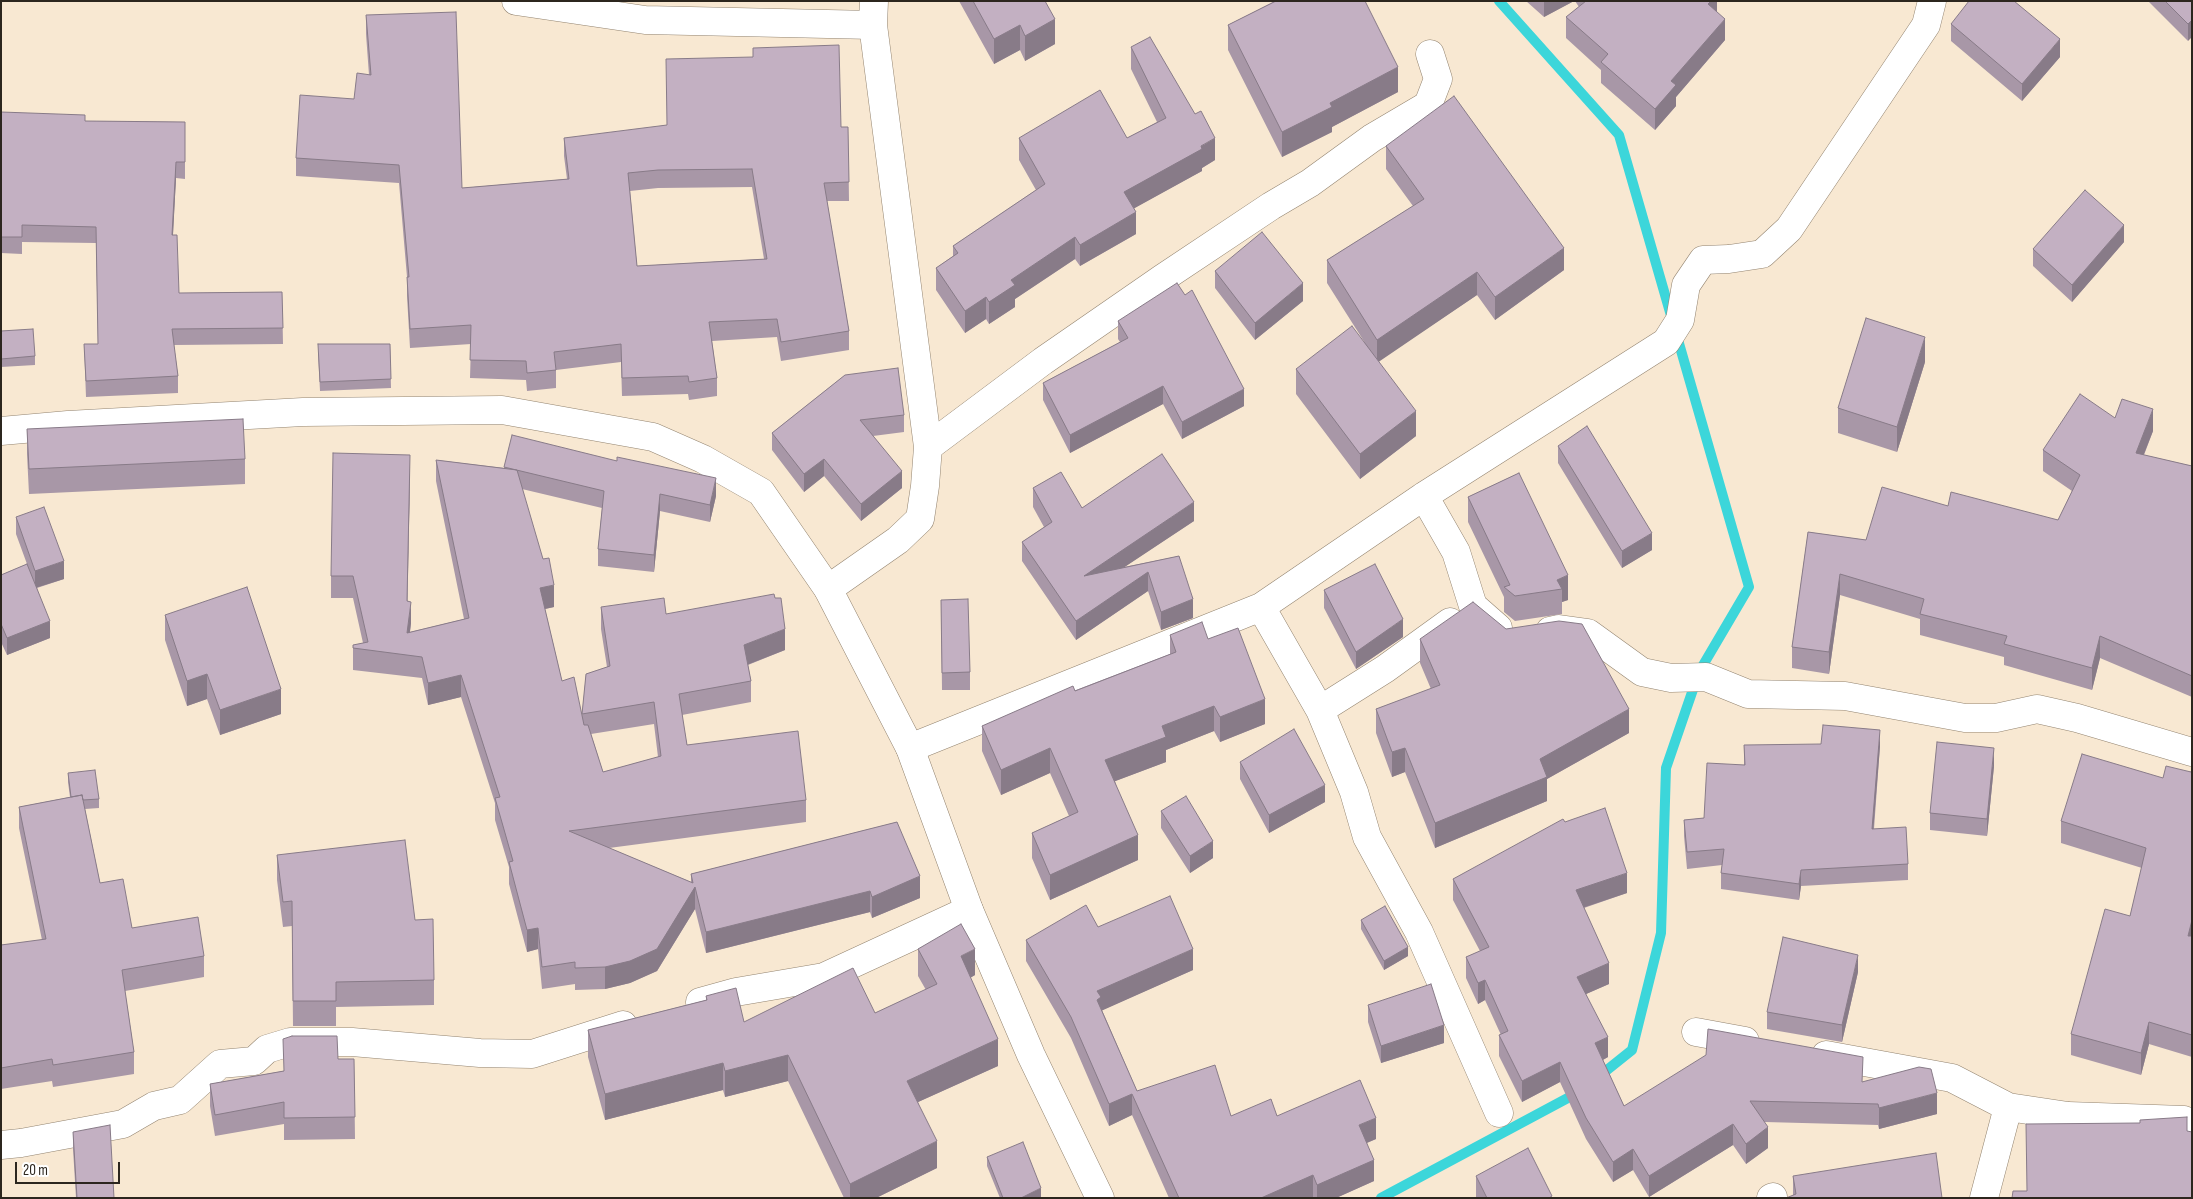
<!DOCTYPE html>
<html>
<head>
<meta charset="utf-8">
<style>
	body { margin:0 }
	#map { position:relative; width:2193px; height:1199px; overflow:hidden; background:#f8e8d2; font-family:"Sofia Sans Condensed",sans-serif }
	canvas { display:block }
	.frame { position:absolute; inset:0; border:2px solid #2c261e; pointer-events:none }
	.scale { position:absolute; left:15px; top:1162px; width:105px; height:22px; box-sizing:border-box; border:2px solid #2c261e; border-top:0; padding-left:6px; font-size:15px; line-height:18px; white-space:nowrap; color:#2c261e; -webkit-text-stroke:4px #fff; paint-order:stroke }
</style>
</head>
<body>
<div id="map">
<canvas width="2193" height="1199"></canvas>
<div class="frame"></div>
<div class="scale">20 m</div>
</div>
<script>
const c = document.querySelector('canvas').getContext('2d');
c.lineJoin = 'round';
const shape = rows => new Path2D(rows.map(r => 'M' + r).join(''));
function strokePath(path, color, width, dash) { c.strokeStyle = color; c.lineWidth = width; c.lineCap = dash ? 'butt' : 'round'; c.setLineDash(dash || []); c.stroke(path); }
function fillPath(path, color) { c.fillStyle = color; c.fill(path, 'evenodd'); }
const stream = shape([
	[1499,1,1619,135,1672,319],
	[1597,1078,1632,1050,1661,933,1666,768,1699,672,1749,587,1676,333],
	[1381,1198,1579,1092]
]);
const minor = shape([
	[516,1,645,20,873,25],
	[928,447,1043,361,1163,278,1271,206,1310,183,1372,138,1428,105,1438,79,1430,54],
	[1424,496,1456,552,1473,606,1498,628],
	[828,589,898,540,920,519,925,486,928,447,873,25,874,1],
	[1261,607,1320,710,1354,792,1367,837,1419,932,1499,1113],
	[1550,631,1559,629,1588,633,1642,672,1671,678,1706,677,1748,694,1845,696,1965,718,1996,718,2037,709,2077,718,2192,752],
	[1320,710,1385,669,1450,622],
	[910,748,1261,607,1424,496,1666,342,1680,320,1686,285,1703,260,1729,259,1762,254,1789,229,1926,25,1932,1],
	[700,1002,736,992,824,977,969,910],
	[1696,1032,1745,1041],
	[1826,1055,1952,1078,2008,1107,2068,1116,2184,1120,2192,1123],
	[1,1145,21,1143,123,1124,154,1106,180,1100,220,1064,254,1061,267,1049,290,1042,352,1042,480,1053,532,1054,623,1025],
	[1771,1198,1773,1197],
	[1984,1198,2008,1107]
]);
const tertiary = shape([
	[1,431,68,425,303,412,502,410,653,437,703,459,761,492,828,589,910,748,969,910,1031,1055,1100,1198]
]);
const wall = shape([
	[959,1,1045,1,1055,44,1025,61,1020,50,994,64],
	[1275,1,1365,1,1398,92,1332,127,1332,132,1282,157,1228,50,1228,25],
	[1526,1,1574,1,1544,17],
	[1575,1,1717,1,1717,12,1725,40,1676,97,1676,106,1655,130,1601,83,1601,70,1566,38,1566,17,1579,7],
	[2148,1,2192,1,2188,41],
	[366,15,462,188,567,179,564,156,564,138,848,127,849,201,827,201,849,331,849,350,781,361,777,337,712,341,717,378,717,396,689,400,688,394,622,396,621,362,556,370,556,388,527,391,526,380,470,378,471,344,410,348,407,296,407,277,399,183,296,176,296,158,354,99,369,75,366,34],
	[752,187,764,259,637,266,630,191,658,188],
	[1951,24,2060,57,2022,101,1951,41],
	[1131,47,1215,160,1202,168,1202,171,1134,208,1136,234,1080,266,1075,259,1015,299,1015,307,989,324,986,319,965,333,936,290,936,268,953,256,953,246,1036,190,1019,160,1019,138,1127,138,1157,122,1131,69],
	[1,112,85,121,185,122,185,179,176,178,173,235,179,293,282,292,283,344,174,345,178,376,178,393,86,397,84,344,98,344,96,243,22,242,22,254,1,253],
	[1386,146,1564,270,1495,320,1477,295,1378,361,1416,436,1360,479,1296,394,1296,369,1365,343,1327,283,1327,260,1413,206,1386,169],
	[2124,242,2072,302,2033,266,2033,249],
	[1215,271,1303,301,1255,340,1215,288],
	[1118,321,1244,406,1182,439,1163,404,1070,453,1043,400,1043,383,1120,342,1118,339],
	[1,331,35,356,35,365,1,367],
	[390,344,391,388,320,391,318,353],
	[1925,362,1897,452,1838,433,1838,408],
	[845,375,904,415,904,432,873,436,902,488,861,521,824,476,804,492,772,450,772,433],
	[2115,418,2153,431,2144,455,2192,466,2192,697,2100,658,2092,690,2004,665,2004,657,1920,635,1920,619,1840,595,1829,674,1792,668,1792,647,1808,532,1866,540,1948,506,2058,520,2072,491,2043,471,2043,450],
	[27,429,245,459,245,484,29,494,27,454],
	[1558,446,1652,550,1622,568,1558,463],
	[436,460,504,468,504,467,716,496,710,522,660,511,654,572,598,566,598,549,602,508,522,489,554,607,545,609,562,681,582,716,586,674,607,667,601,629,601,607,666,614,785,650,748,665,751,681,751,702,682,715,687,745,806,800,806,822,609,848,691,882,691,874,897,822,920,898,872,918,870,912,706,953,695,909,657,971,630,983,605,989,575,990,575,984,542,989,538,949,527,952,509,884,509,867,495,820,495,803,461,697,428,705,422,678,353,670,353,645,363,643,353,598,331,598,331,576,410,477,407,601,411,623,410,632,464,619,436,481],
	[654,724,658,757,603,772,591,734],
	[1519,473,1568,600,1562,602,1562,614,1515,621,1504,612,1504,597,1468,522,1468,497],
	[1033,488,1082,508,1194,521,1124,567,1179,556,1193,618,1161,630,1148,591,1076,640,1022,561,1022,542,1044,527,1033,507],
	[16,517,64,579,37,588,50,638,7,655,1,642,1,575,27,564,16,534],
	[1324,590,1403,637,1356,669,1324,608],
	[941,600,970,672,970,690,942,690],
	[165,615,281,714,220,735,207,699,187,706,165,640],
	[1170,635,1208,639,1265,724,1220,742,1214,731,1166,750,1166,762,1115,781,1138,860,1050,900,1032,858,1032,833,1069,816,1050,773,1001,795,982,751,982,726,1170,654],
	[1420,639,1629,733,1547,779,1547,801,1435,848,1405,772,1392,777,1376,733,1376,709,1431,689,1420,663],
	[1744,745,1880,746,1874,829,1908,864,1908,880,1801,886,1799,900,1721,889,1721,873,1722,865,1687,869,1684,836,1684,820,1704,818,1744,765],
	[1240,762,1325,802,1269,833,1240,779],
	[1994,766,1987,836,1930,830,1930,813],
	[2192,770,2192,1057,2149,1044,2141,1075,2071,1055,2071,1034,2130,916,2142,868,2061,843,2061,821,2163,778,2191,772],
	[68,773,99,799,99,808,85,809,100,883,132,928,204,956,204,977,125,991,134,1052,134,1074,53,1087,52,1081,1,1089,1,945,42,940,19,828,19,807,70,797,68,782],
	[1161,811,1213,858,1190,873,1161,828],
	[1565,822,1627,893,1584,908,1609,984,1586,994,1608,1057,1603,1060,1624,1106,1863,1082,1937,1114,1879,1129,1878,1125,1765,1122,1768,1148,1746,1164,1733,1145,1649,1197,1633,1170,1613,1182,1586,1139,1560,1082,1522,1102,1499,1056,1499,1035,1501,1035,1485,1000,1478,1004,1466,978,1466,957,1480,951,1453,900,1453,879],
	[277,855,415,920,434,980,434,1005,336,1007,336,1026,293,1026,292,926,283,927,277,880],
	[1361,920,1408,956,1384,970,1361,929],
	[1098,927,1193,970,1102,1010,1137,1091,1231,1116,1277,1116,1376,1139,1367,1143,1374,1181,1336,1198,1314,1198,1313,1197,1310,1198,1169,1198,1132,1115,1109,1126,1071,1038,1026,961,1026,940],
	[918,949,975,975,970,978,998,1066,918,1102,937,1168,876,1198,844,1198,788,1081,725,1097,723,1090,605,1120,588,1057,588,1030,706,1000,706,996,744,1022,875,1013,926,990,918,976],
	[1858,972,1842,1042,1767,1029,1767,1012],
	[1368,1005,1444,1043,1381,1063,1368,1022],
	[338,1059,354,1059,355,1139,284,1140,284,1124,215,1136,210,1106,210,1084,283,1071],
	[73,1132,114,1198,76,1198,73,1149],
	[987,1157,1041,1197,1000,1198,987,1166],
	[1476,1176,1552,1198,1476,1198],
	[1793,1176,1942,1198,1793,1195]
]);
const shadedWall = shape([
	[1544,1,1574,1,1544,17],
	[1711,1,1717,1,1717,16,1708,4],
	[1055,19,1055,44,1025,61,1025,36],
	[1725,19,1725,40,1676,97,1676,106,1655,130,1655,109,1671,81],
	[2192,20,2192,37,2188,41,2188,24],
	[1020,25,1020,50,994,64,994,39],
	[2060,39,2060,57,2022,101,2022,84],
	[1398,67,1398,92,1332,127,1332,132,1282,157,1282,132,1330,103],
	[1215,138,1215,160,1202,168,1202,171,1124,214,1124,192],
	[176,162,176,178,172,252,172,235],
	[1136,212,1136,234,1080,266,1080,245],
	[2124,225,2124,242,2072,302,2072,285],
	[1075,237,1075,259,1015,299,1015,307,989,324,989,302,1011,280],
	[1564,248,1564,270,1495,320,1495,297],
	[1477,272,1477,295,1377,363,1377,340],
	[1303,283,1303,301,1255,340,1255,323],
	[986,297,986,319,965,333,965,311],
	[1925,337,1925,362,1897,452,1897,427],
	[1163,386,1163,404,1070,453,1070,435],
	[1244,389,1244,406,1182,439,1182,422],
	[2153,409,2153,431,2136,474,2136,453],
	[1416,411,1416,436,1360,479,1360,454],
	[410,455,410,477,407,623,407,601],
	[824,459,824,476,804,492,804,474],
	[902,471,902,488,861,521,861,504],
	[716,478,716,496,710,522,710,505],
	[660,494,660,511,654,572,654,555],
	[1194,502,1194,521,1084,594,1084,576],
	[1652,533,1652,550,1622,568,1622,551],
	[64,561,64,579,35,588,35,571],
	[1148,572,1148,591,1076,640,1076,621],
	[1840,574,1840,595,1829,674,1829,652],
	[1568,575,1568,600,1562,602,1562,589,1557,580],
	[554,585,554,607,540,610,540,588],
	[1193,599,1193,618,1161,630,1161,612],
	[411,602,411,623,407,654,407,633],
	[1403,619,1403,637,1356,669,1356,652],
	[50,621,50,638,7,655,7,638],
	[785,629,785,650,744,666,744,645],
	[2100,636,2100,658,2092,690,2092,668],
	[207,674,207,699,187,706,187,681],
	[461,675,461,697,428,705,428,683],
	[281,689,281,714,220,735,220,710],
	[1265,699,1265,724,1220,742,1220,717],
	[1214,706,1214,731,1166,750,1166,762,1105,785,1105,760,1162,726],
	[1629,709,1629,733,1547,779,1547,801,1435,848,1435,823,1540,759],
	[1880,730,1880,746,1872,845,1872,829],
	[1050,748,1050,773,1001,795,1001,770],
	[1405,748,1405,772,1392,777,1392,752],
	[1994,748,1994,766,1987,836,1987,819],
	[1325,785,1325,802,1269,833,1269,815],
	[1138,835,1138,860,1050,900,1050,875],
	[1213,841,1213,858,1190,873,1190,856],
	[1801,870,1801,886,1799,900,1799,884],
	[1627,873,1627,893,1576,910,1576,890],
	[920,876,920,898,872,918,872,897],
	[695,887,695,909,657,971,630,983,605,989,605,967],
	[870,891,870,912,706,953,706,932],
	[2192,920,2192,942,2188,936],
	[538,928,538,949,527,952,527,930],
	[1408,947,1408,956,1384,970,1384,961],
	[975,949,975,975,961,983,961,956],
	[1193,949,1193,970,1101,1011,1097,1000,1097,991],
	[1858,955,1858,972,1842,1042,1842,1025],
	[1609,963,1609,984,1577,998,1577,977],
	[1485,980,1485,1000,1478,1004,1478,983],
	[2149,1022,2149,1044,2141,1075,2141,1053],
	[1444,1025,1444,1043,1381,1063,1381,1046],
	[1608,1037,1608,1057,1595,1064,1595,1043],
	[998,1039,998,1066,907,1107,907,1081],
	[788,1055,788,1081,725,1097,725,1071],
	[1560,1062,1560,1082,1522,1102,1522,1081],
	[723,1063,723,1090,605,1120,605,1094],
	[1937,1093,1937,1114,1879,1129,1879,1108],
	[1132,1094,1132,1115,1109,1126,1109,1104],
	[1376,1118,1376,1139,1359,1146,1359,1125],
	[1733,1124,1733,1145,1649,1197,1649,1176],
	[1768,1127,1768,1148,1746,1164,1746,1144],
	[937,1141,937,1168,876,1198,850,1198,850,1184],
	[1633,1149,1633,1170,1613,1182,1613,1162],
	[1374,1160,1374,1181,1336,1198,1317,1198,1317,1185],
	[1313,1175,1313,1197,1310,1198,1261,1198],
	[1041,1188,1041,1197,1040,1198,1021,1198]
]);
const building = shape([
	[973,1,1045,1,1055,19,1025,36,1020,25,994,39,973,1],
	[1276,1,1365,1,1398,67,1330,103,1332,107,1282,132,1228,25,1276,1],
	[1586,1,1711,1,1708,4,1725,19,1671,81,1676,85,1655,109,1601,62,1608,54,1566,17,1586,1],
	[1969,1,2014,1,2060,39,2022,84,1951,24,1969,1],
	[2165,1,2192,1,2192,20,2188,24,2165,1],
	[456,12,462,188,569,179,564,138,667,125,666,59,753,57,753,48,839,45,841,127,848,127,849,182,824,183,849,331,781,342,777,319,709,322,717,378,689,382,688,376,622,378,621,344,554,352,556,370,527,373,526,361,470,360,471,325,410,329,407,277,409,277,399,165,296,158,300,95,354,99,357,73,371,75,366,15,456,12],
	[752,169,767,259,637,266,628,173,658,170,752,169],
	[1150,37,1195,114,1201,111,1215,138,1201,146,1202,149,1124,192,1136,212,1080,245,1075,237,1011,280,1015,285,989,302,986,297,965,311,936,268,958,253,953,246,1045,184,1019,138,1100,90,1127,138,1166,118,1131,47,1150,37],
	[1454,96,1564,248,1495,297,1477,272,1377,340,1327,260,1424,199,1386,146,1454,96],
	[1,112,85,115,85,121,185,122,185,162,176,162,172,235,177,235,179,293,282,292,283,328,172,329,178,376,86,381,84,344,98,344,96,227,22,225,22,237,1,237,1,112],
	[2085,190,2124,225,2072,285,2033,249,2085,190],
	[1262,232,1303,283,1255,323,1215,271,1262,232],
	[1177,283,1185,295,1192,290,1244,389,1182,422,1163,386,1070,435,1043,383,1128,338,1118,321,1177,283],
	[1866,318,1925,337,1897,427,1838,408,1866,318],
	[1352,326,1416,411,1360,454,1296,369,1352,326],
	[33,329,35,356,1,359,1,331,33,329],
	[318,344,390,344,391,379,320,382,318,344],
	[898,368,904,415,860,420,902,471,861,504,824,459,804,474,772,433,845,375,898,368],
	[2080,394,2115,418,2122,399,2153,409,2136,453,2192,466,2192,676,2100,636,2092,668,2004,644,2007,636,1920,614,1924,599,1840,574,1829,652,1792,647,1808,532,1866,540,1882,487,1948,506,1951,492,2058,520,2080,475,2043,450,2080,394],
	[243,419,245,459,29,469,27,429,243,419],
	[1587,426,1652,533,1622,551,1558,446,1587,426],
	[512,435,617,461,617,457,716,478,710,505,660,494,654,555,598,549,604,491,504,467,512,435],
	[333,453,410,455,407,601,411,602,407,633,469,618,436,460,517,470,543,559,549,558,554,585,540,588,562,681,574,677,584,725,588,725,603,772,661,756,654,702,582,714,586,674,610,666,601,607,664,598,666,614,774,594,775,598,781,598,785,629,744,645,751,681,679,694,687,745,798,731,806,800,569,831,693,883,691,874,897,822,920,876,872,897,870,891,706,932,695,887,657,949,630,961,605,967,575,968,575,962,542,967,538,928,527,930,509,862,513,861,495,798,500,797,461,675,428,683,422,657,353,648,353,645,368,642,353,576,331,576,333,453],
	[1162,454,1194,502,1084,576,1179,556,1193,599,1161,612,1148,572,1076,621,1022,542,1052,522,1033,488,1061,472,1082,508,1162,454],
	[1519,473,1568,575,1557,580,1562,589,1515,596,1504,587,1510,585,1468,497,1519,473],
	[44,507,64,561,35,571,16,517,44,507],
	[27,564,50,621,7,638,1,624,1,575,27,564],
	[1375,564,1403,619,1356,652,1324,590,1375,564],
	[247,587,281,689,220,710,207,674,187,681,165,615,247,587],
	[968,599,970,672,942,673,941,600,968,599],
	[1473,602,1506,629,1559,621,1582,624,1629,709,1540,759,1547,777,1435,823,1405,748,1392,752,1376,709,1440,685,1420,639,1473,602],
	[1202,622,1208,639,1238,628,1265,699,1220,717,1214,706,1162,726,1166,737,1105,760,1138,835,1050,875,1032,833,1078,812,1050,748,1001,770,982,726,1073,686,1075,691,1176,652,1170,635,1202,622],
	[1823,725,1880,730,1872,829,1906,827,1908,864,1801,870,1799,884,1721,873,1724,849,1687,852,1684,820,1704,818,1707,763,1745,765,1744,745,1821,744,1823,725],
	[1294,729,1325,785,1269,815,1240,762,1294,729],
	[1937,742,1994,748,1987,819,1930,813,1937,742],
	[2082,754,2163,778,2166,766,2191,772,2192,770,2192,920,2188,936,2192,936,2192,1035,2149,1022,2141,1053,2071,1034,2105,909,2130,916,2146,848,2061,821,2082,754],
	[95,770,99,799,83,800,82,795,71,797,68,773,95,770],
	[82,795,100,883,123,879,132,928,198,917,204,956,122,970,134,1052,53,1065,52,1059,1,1068,1,945,46,939,19,807,82,795],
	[1186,796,1213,841,1190,856,1161,811,1186,796],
	[1605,808,1627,873,1576,890,1609,963,1577,977,1608,1037,1595,1043,1624,1106,1706,1055,1708,1029,1863,1057,1862,1082,1919,1067,1931,1069,1937,1093,1879,1108,1878,1104,1750,1101,1768,1127,1746,1144,1733,1124,1649,1176,1633,1149,1613,1162,1586,1118,1560,1062,1522,1081,1499,1035,1508,1031,1485,980,1478,983,1466,957,1489,947,1453,879,1563,819,1565,822,1605,808],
	[405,840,415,920,433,919,434,980,336,982,336,1001,293,1001,292,901,283,902,277,855,405,840],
	[1170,896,1193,949,1097,991,1101,997,1097,1000,1137,1091,1215,1065,1231,1116,1271,1099,1277,1116,1360,1080,1376,1118,1359,1125,1374,1160,1317,1185,1313,1175,1261,1198,1179,1198,1132,1094,1109,1104,1071,1017,1026,940,1086,905,1098,927,1170,896],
	[1385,906,1408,947,1384,961,1361,920,1385,906],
	[961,924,975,949,961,956,998,1039,907,1081,937,1141,850,1184,788,1055,725,1071,723,1063,605,1094,588,1030,707,1000,706,996,736,988,744,1022,853,968,875,1013,937,984,918,949,961,924],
	[1783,937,1858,955,1842,1025,1767,1012,1783,937],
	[1431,984,1444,1025,1381,1046,1368,1005,1431,984],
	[292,1036,337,1036,338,1059,354,1059,355,1117,284,1118,284,1102,215,1115,210,1084,284,1071,283,1039,292,1036],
	[2187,1117,2187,1131,2192,1132,2192,1198,2012,1198,2013,1191,2027,1191,2026,1124,2140,1123,2140,1120,2187,1117],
	[110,1125,114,1198,77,1198,73,1132,110,1125],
	[1023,1142,1041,1188,1021,1198,1003,1198,987,1157,1023,1142],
	[1528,1148,1552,1196,1549,1198,1487,1198,1476,1176,1528,1148],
	[1936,1153,1942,1198,1786,1198,1796,1194,1793,1176,1936,1153]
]);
strokePath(stream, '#3cd6da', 10);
strokePath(minor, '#938470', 29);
strokePath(tertiary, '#938470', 29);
strokePath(minor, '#fff', 28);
strokePath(tertiary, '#fff', 28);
fillPath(wall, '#a897a7');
fillPath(shadedWall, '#887b88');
fillPath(building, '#c3b0c2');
strokePath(building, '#887b88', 1);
</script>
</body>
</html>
